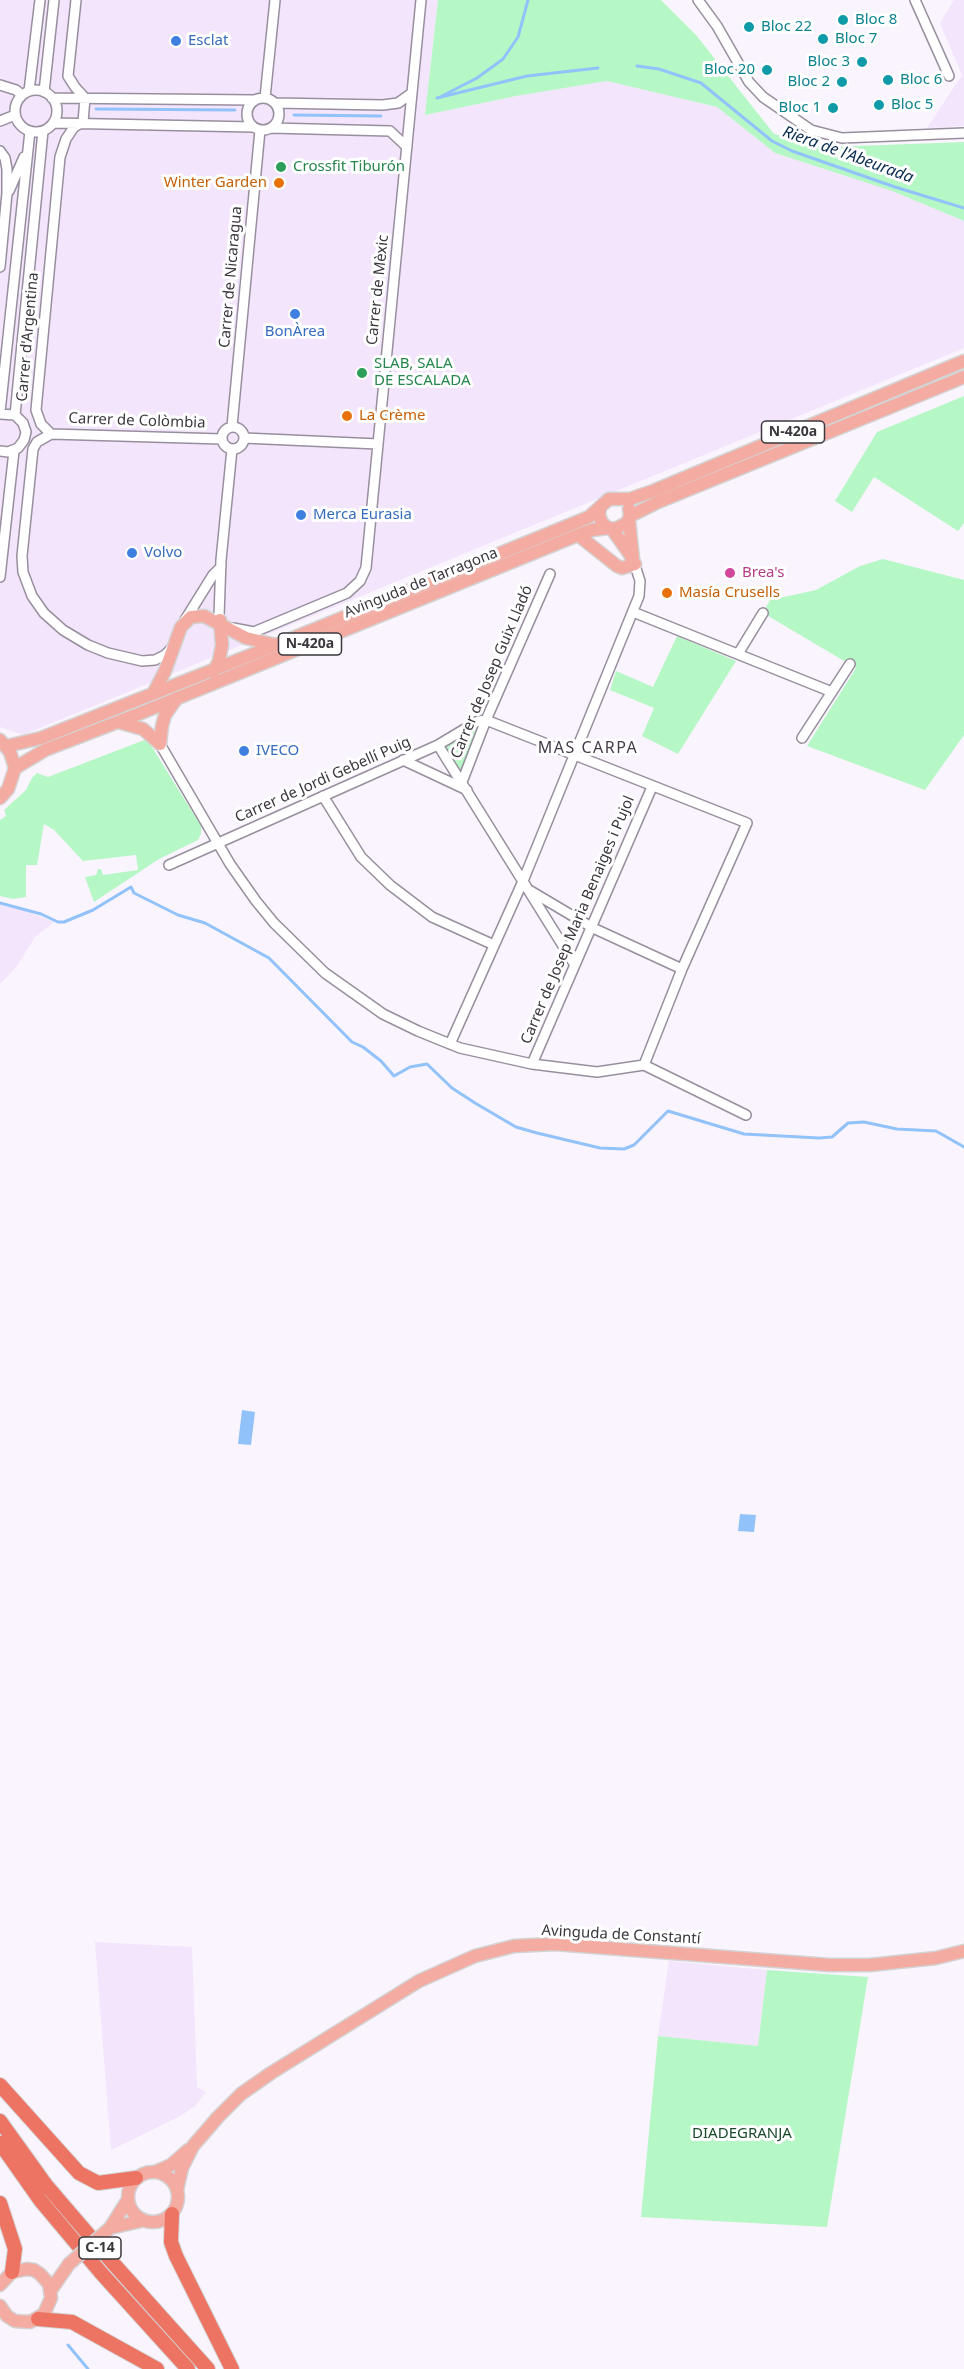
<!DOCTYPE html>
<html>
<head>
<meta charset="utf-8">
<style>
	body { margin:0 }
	canvas { display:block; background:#faf4fe }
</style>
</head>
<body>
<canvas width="964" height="2369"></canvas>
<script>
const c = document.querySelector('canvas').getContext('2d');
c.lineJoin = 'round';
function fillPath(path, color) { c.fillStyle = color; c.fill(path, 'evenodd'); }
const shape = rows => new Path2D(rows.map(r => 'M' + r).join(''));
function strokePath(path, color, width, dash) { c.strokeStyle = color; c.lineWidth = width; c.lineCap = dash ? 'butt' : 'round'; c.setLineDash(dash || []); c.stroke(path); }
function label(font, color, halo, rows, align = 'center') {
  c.font = font + ' "Noto Sans",sans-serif'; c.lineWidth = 6; c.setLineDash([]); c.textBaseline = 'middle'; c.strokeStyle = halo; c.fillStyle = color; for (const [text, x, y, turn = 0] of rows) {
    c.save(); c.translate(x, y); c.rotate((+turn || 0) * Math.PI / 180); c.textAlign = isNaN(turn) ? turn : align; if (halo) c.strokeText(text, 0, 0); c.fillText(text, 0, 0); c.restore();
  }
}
const built = shape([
	[0,0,438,0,425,115,516,96,607,81,717,107,775,153,892,191,964,221,964,348,23,735,0,727],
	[954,0,964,0,964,126,927,128,962,75,940,23],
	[3,903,54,922,35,937,17,966,0,984,0,904],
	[95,1942,192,1947,197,2087,206,2092,195,2106,182,2115,111,2150],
	[669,1961,767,1970,758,2046,658,2036]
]);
const green = shape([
	[438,0,661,0,696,35,774,134,830,147,964,142,964,221,892,191,775,153,717,107,607,81,516,96,425,115],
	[964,396,964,523,958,531,874,477,852,512,835,501,877,432],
	[883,559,964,580,964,735,925,790,807,746,856,668,763,613,770,600,816,590,860,566],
	[677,636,736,661,678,754,642,736,654,708,610,690,616,671,653,687],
	[476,727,478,731,462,769,459,770,446,751,446,745],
	[147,739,201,826,201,834,198,840,159,859,94,902,85,877,96,875,98,869,101,869,103,875,138,870,136,855,83,861,54,830,44,824,37,865,26,865,26,897,13,899,0,896,0,820,6,816,4,810,26,790,32,778,37,773,48,777],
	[767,1970,868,1977,827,2227,641,2217,658,2036,758,2046]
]);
const water = shape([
	[242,1410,255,1412,251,1445,238,1444],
	[740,1514,756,1515,754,1532,738,1531]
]);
const stream = shape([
	[637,66,659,69,701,83,772,141,792,151,895,187,964,208],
	[442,96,477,78,503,59,518,37,528,0],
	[437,98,527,76,598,68],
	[96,109,235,110],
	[294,115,381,116],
	[0,903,41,914,58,922,64,922,93,910,131,887,134,893,178,915,205,923,269,958,352,1042,363,1047,381,1061,394,1076,410,1067,427,1064,452,1088,475,1103,516,1127,537,1133,600,1148,624,1149,634,1145,668,1111,744,1134,819,1138,832,1137,848,1123,864,1122,897,1129,936,1131,964,1147],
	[68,2345,88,2369]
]);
const minor = shape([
	[76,0,68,76,75,87,85,98,83,122,74,127,66,139,60,157,36,410,41,424,51,434,37,442,33,449,22,556,23,572,32,596,44,613,63,630,88,645,108,653,142,661,155,660,165,655,172,648],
	[698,0,717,26,749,82,763,97,811,130,842,138,964,133],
	[915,0,949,76],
	[0,85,16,90,22,95],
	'15 111a21 21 0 1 1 42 0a21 21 0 1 1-42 0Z',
	[29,91,40,0],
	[44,92,54,0],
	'247 114a16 16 0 1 1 32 0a16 16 0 1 1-32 0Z',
	[52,98,254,100],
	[265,98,275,0],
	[275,103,383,105,398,103,412,93],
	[0,121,15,115],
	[53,123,253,127],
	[271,128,390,131,407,147],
	[0,151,5,158,7,169,7,193,0,267],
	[9,191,24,157],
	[0,412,30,131],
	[0,414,15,415,23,423,26,432,24,440,18,448,8,452,0,451],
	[15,415,43,131],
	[232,426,260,130],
	'222 438a11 11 0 1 1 22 0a11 11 0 1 1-22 0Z',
	[51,434,222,439],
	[244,438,378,444],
	[0,577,14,451],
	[633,612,832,692],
	[219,616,221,560,232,449],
	[185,620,213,575,221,567],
	[233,628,254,632,347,593,360,581,366,568,421,0],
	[738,654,763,613],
	[802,738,850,664],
	[160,744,230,864,256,901,274,923,325,973,383,1014,418,1031,460,1048,532,1064,597,1072,644,1065,746,1115],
	[438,745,575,965],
	[403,760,467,790],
	[462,782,486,720,550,574],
	[323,796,361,857,390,885,432,917,494,945],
	[169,865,438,745,478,721,486,720,747,823,682,969,644,1065],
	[529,890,593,928,682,969],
	[450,1044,523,881,639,596,640,581,633,559],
	[532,1064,652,787]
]);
const major = shape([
	[600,507,599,515,602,523,608,528,615,529,627,523,630,516,629,509],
	[630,516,658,502,964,377],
	[629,520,633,559],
	[612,529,633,559],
	[578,535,617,566,622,568,635,564],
	[213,672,219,661,222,645,220,620],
	[153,694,165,671,181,627,191,617,204,616,246,638,276,645],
	[118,722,143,729,160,744],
	[0,740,10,752,15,768,8,789,0,798],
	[160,744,162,726,165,715,177,698],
	[7,746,41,738,276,645,589,517,609,499,630,499,653,491,964,361],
	[15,768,45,750,141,713,578,535,592,530,608,528],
	'128 2197a25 25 0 1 1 50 0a25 25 0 1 1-50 0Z',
	[155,2172,171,2165,188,2150],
	[177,2190,182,2168,193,2146,218,2117,241,2094,271,2073,419,1981,475,1956,514,1946,555,1944,829,1965,870,1965,936,1958,964,1951],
	[110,2228,141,2221],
	[110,2228,127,2201],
	[0,2285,12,2272,27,2269,34,2270,40,2274,49,2284,51,2298,44,2314,30,2322,15,2321,7,2316,0,2306],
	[51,2290,69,2264]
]);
const highway = shape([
	[0,2085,79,2173,98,2183,136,2178],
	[0,2121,46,2185,112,2262,208,2369],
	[0,2143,40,2200,102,2274,188,2369],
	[0,2203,15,2249,12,2272],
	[172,2214,171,2242,176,2256,232,2369],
	[38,2319,72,2322,157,2369]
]);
const majorBridge = shape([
	[69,2264,110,2228]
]);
const markers = [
	[843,20,6,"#0f9aa8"],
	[749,27,6,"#0f9aa8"],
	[823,39,6,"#0f9aa8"],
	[176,41,6,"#3f7fe0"],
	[862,62,6,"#0f9aa8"],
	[767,70,6,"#0f9aa8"],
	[888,80,6,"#0f9aa8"],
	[842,82,6,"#0f9aa8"],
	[879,105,6,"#0f9aa8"],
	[833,108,6,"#0f9aa8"],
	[281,167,6,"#2e9e5b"],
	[279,183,6,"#e8710a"],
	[295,314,6,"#3f7fe0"],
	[362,373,6,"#2e9e5b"],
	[347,416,6,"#e8710a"],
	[301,515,6,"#3f7fe0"],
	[132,553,6,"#3f7fe0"],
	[730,573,6,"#d1479c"],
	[667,593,6,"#e8710a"],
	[244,751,6,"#3f7fe0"]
];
const shields = [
	[793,432,63],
	[310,644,63],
	[100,2248,42]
];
const shieldNames = [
	["N-420a",793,432],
	["N-420a",310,644],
	["C-14",100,2248]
];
const cultureNames = [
	["Bloc 8",855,20],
	["Bloc 22",761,27],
	["Bloc 7",835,39],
	["Bloc 3",850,62,"right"],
	["Bloc 20",755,70,"right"],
	["Bloc 6",900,80],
	["Bloc 2",830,82,"right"],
	["Bloc 5",891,105],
	["Bloc 1",821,108,"right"]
];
const shopNames = [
	["Esclat",188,41],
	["BonÀrea",295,332,"center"],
	["Merca Eurasia",313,515],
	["Volvo",144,553],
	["IVECO",256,751]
];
const leisureNames = [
	["Crossfit Tiburón",293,167],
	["SLAB, SALA",374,364],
	["DE ESCALADA",374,381]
];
const foodNames = [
	["Winter Garden",267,183,"right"],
	["La Crème",359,416],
	["Masía Crusells",679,593]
];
const streetNames = [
	["Carrer de Nicaragua",231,277,-85],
	["Carrer de Mèxic",378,290,-84],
	["Carrer d'Argentina",28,337,-85],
	["Carrer de Colòmbia",137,421,2],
	["Avinguda de Tarragona",421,583,-22],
	["Carrer de Josep Guix Lladó",492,672,-67],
	["Carrer de Jordi Gebellí Puig",323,780,-24],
	["Carrer de Josep Maria Benaiges i Pujol",578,920,-67],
	["Avinguda de Constantí",621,1935,3]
];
const hotelNames = [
	["Brea's",742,573]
];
const parkNames = [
	["DIADEGRANJA",742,2134]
];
const waterNames = [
	["Riera de l'Abeurada",848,155,20]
];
const neighbourhoodNames = [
	["MAS CARPA",588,748]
];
fillPath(built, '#f2e5fc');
fillPath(green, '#b6f7c6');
fillPath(water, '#91c2fa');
strokePath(stream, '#91c2fa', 3);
strokePath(minor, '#988f9e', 12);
strokePath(major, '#d4d3d4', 15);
strokePath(highway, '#d4d3d4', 16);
strokePath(minor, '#fff', 9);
strokePath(major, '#f4aba1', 12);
strokePath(highway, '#ed7363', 14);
strokePath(majorBridge, '#d4d3d4', 15, []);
strokePath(majorBridge, '#f4aba1', 12);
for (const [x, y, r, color] of markers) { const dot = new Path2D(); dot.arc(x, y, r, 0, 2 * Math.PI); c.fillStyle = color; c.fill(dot); strokePath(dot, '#fff', 2); }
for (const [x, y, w] of shields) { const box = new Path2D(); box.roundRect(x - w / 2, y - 11, w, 22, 4.5); c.fillStyle = '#fff'; c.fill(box); strokePath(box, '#3b373d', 1.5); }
label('bold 14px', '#3b373d', null, shieldNames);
label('15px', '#0d838f', '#fff', cultureNames, 'left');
label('15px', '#366cbe', '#fff', shopNames, 'left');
label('15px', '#27864d', '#fff', leisureNames, 'left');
label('15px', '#c56008', '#fff', foodNames, 'left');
label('15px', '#3b373d', '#fff', streetNames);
label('15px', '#b23c85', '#fff', hotelNames, 'left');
label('15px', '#194a2a', '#fff', parkNames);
label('italic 16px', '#082b4f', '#fff', waterNames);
c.letterSpacing = '1.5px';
label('16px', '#433b48', '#fff', neighbourhoodNames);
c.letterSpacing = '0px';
</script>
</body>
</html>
